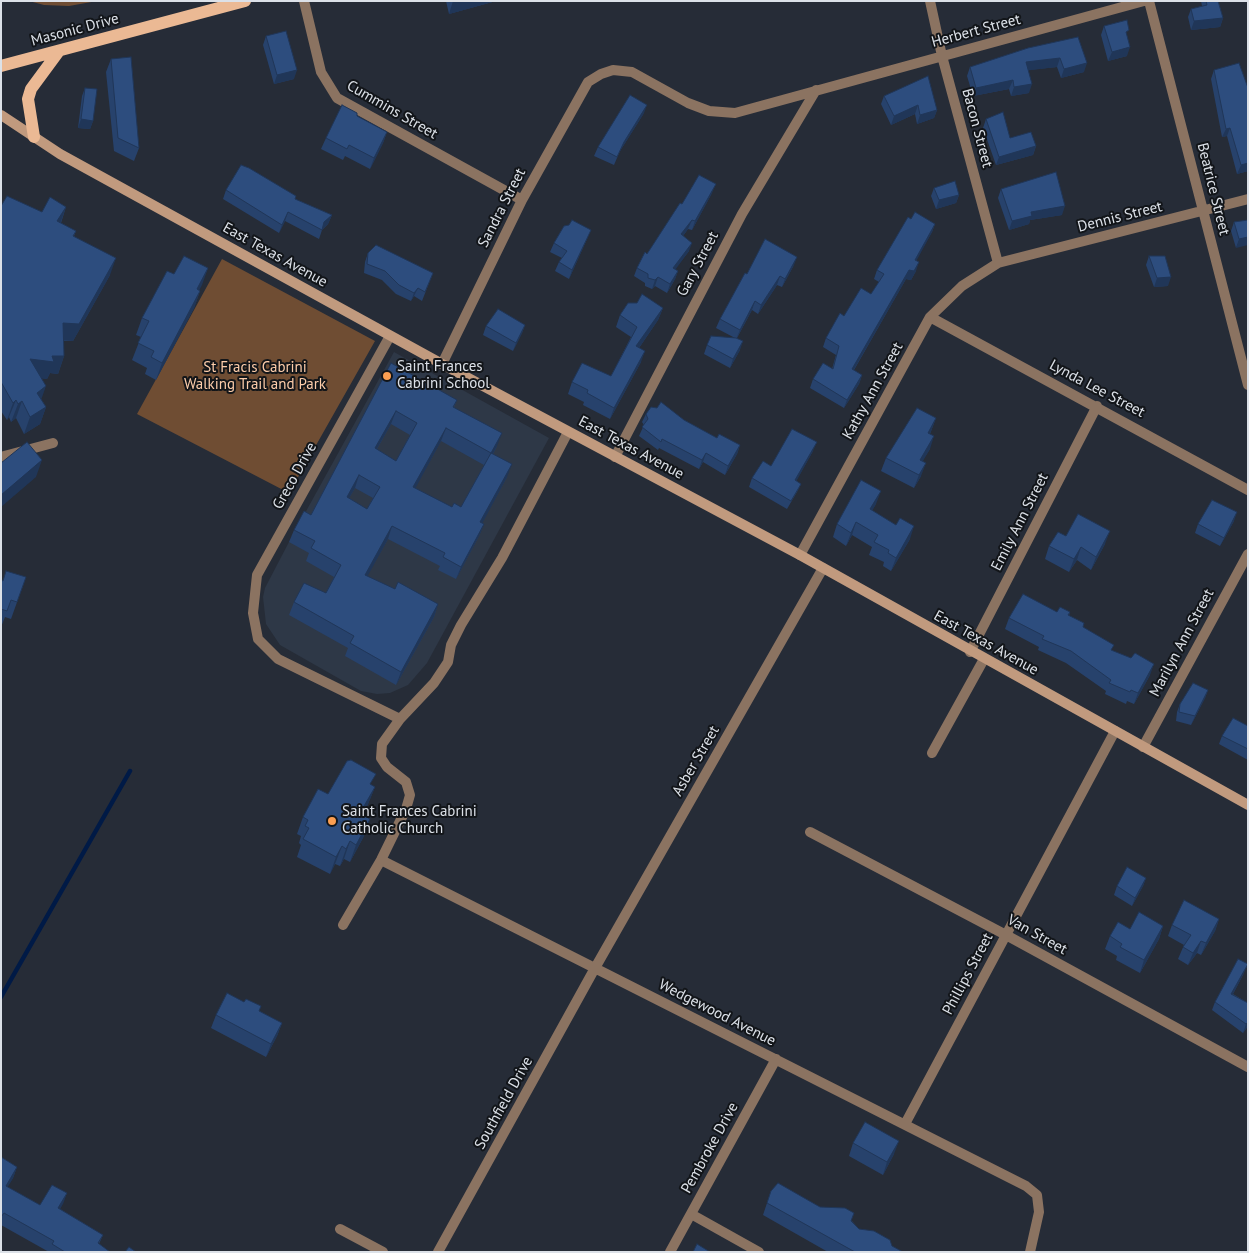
<!DOCTYPE html>
<html>
<head>
<meta charset="utf-8">
<style>
	body { margin:0 }
	#map { position:relative; width:1249px; height:1253px; overflow:hidden; background:#262c37; font-family:"PT Sans",sans-serif }
	canvas { display:block }
	.frame { position:absolute; inset:0; border:2px solid #dce1e8; pointer-events:none }
</style>
</head>
<body>
<div id="map">
<canvas width="1249" height="1253"></canvas>
<div class="frame"></div>
</div>
<script>
const c = document.querySelector('canvas').getContext('2d');
c.lineJoin = 'round';
function fillPath(path, color) { c.fillStyle = color; c.fill(path, 'evenodd'); }
const shape = rows => new Path2D(rows.map(r => 'M' + r).join(''));
function strokePath(path, color, width, dash) { c.strokeStyle = color; c.lineWidth = width; c.lineCap = dash ? 'butt' : 'round'; c.setLineDash(dash || []); c.stroke(path); }
function label(font, color, halo, rows, align = 'center') {
  c.font = font + ' "PT Sans",sans-serif'; c.lineWidth = 4; c.setLineDash([]); c.textBaseline = 'middle'; c.strokeStyle = halo; c.fillStyle = color; for (const [text, x, y, turn = 0] of rows) {
    c.save(); c.translate(x, y); c.rotate((+turn || 0) * Math.PI / 180); c.textAlign = isNaN(turn) ? turn : align; if (halo) c.strokeText(text, 0, 0); c.fillText(text, 0, 0); c.restore();
  }
}
const built = shape([
	[394,352,549,438,427,663,408,685,390,693,377,694,361,691,280,645,266,624,263,597,265,588,289,542]
]);
const green = shape([
	[29,1,97,1,69,6,44,5],
	[222,259,375,341,289,493,137,414]
]);
const stream = shape([
	[1,997,130,771]
]);
const street = shape([
	[304,1,321,72,337,98,522,200],
	[930,1,942,56,998,263],
	[1149,1,1248,385],
	[930,317,1248,490],
	[390,336,257,575,253,613,258,639,278,659,400,719],
	[442,364,522,200,588,82,601,74,613,70,632,72,688,103,709,111,735,113,1144,1],
	[1,457,53,443],
	[615,457,742,214,816,90],
	[800,555,930,317,962,286,998,263,1248,199],
	[970,652,1097,406],
	[1143,747,1248,554],
	[932,753,984,659],
	[810,832,1006,935,1248,1067],
	[381,860,1026,1186,1037,1195,1039,1212,1030,1252],
	[343,925,381,860,406,809,410,795,406,782,387,767,381,758,382,744,400,719,434,683,448,662,451,645,461,625,502,558,568,432],
	[905,1124,1115,731],
	[691,1214,759,1252],
	[340,1229,383,1252],
	[438,1252,595,968,823,568],
	[670,1252,776,1059]
]);
const secondary = shape([
	[1,115,60,154,442,364,800,555,1248,805]
]);
const primary = shape([
	[1,66,245,1],
	[34,137,28,99,31,89,59,51]
]);
const wall = shape([
	[446,1,496,1,449,14],
	[1201,1,1218,1,1223,18,1220,27,1191,30,1188,17,1191,9,1202,6],
	[1104,26,1127,56,1108,61,1101,35],
	[266,36,294,79,274,84,263,45],
	[1078,37,1084,72,1061,78,1057,67,1028,70,1029,93,1011,96,1009,89,973,96,967,76,970,67],
	[111,59,139,148,134,161,114,151,106,72],
	[1214,70,1248,171,1237,174,1227,136,1222,137,1211,79],
	[85,88,93,121,90,129,78,128,82,96],
	[884,96,937,110,934,118,917,124,915,114,891,125,881,104],
	[644,113,620,151,614,165,594,156,598,147],
	[357,116,387,132,383,143,370,169,345,156,343,160,321,149,326,138],
	[986,119,1010,138,1036,146,1033,155,996,165,983,128],
	[934,188,959,195,956,203,936,209,931,196],
	[1001,189,1062,215,1030,220,1029,224,1009,230,998,198],
	[226,190,296,196,295,199,332,215,328,224,322,230,319,239,285,221,279,233,223,199],
	[712,193,692,230,688,229,683,236,689,251,675,269,678,271,675,279,667,293,655,286,652,289,645,286,645,283,634,276,637,268,682,204],
	[1,206,42,212,66,207,61,223,76,231,74,236,110,275,73,341,64,341,64,356,58,374,50,373,47,379,41,378,41,399,46,407,40,424,24,434,16,418,11,422,9,417,7,420,1,411],
	[911,219,935,224,932,232,916,260,916,271,911,280,906,279,854,370,862,375,859,384,844,408,810,388,813,379,832,369,836,355,823,347,826,338,844,316,871,294,879,282,874,279,877,270],
	[1248,220,1236,248,1231,231,1234,222],
	[591,230,587,239,569,279,555,271,559,262,562,258,550,252,554,243],
	[368,253,433,273,422,301,414,296,411,301,396,294,382,280,364,273,365,262],
	[1149,256,1168,286,1154,287,1146,265],
	[794,265,782,287,777,285,758,314,752,310,737,338,740,350,730,368,704,354,707,345,735,338,716,328,720,319],
	[208,268,199,290,200,291,194,308,156,380,145,374,147,368,132,360,141,337,136,335,142,318,174,274],
	[663,308,658,320,639,348,641,362,610,419,583,405,584,402,568,394,572,382,611,376,631,337,616,327,620,315],
	[525,325,522,333,513,351,483,335,486,326],
	[391,363,457,400,454,407,497,446,493,454,507,477,482,523,484,524,479,536,456,579,438,570,440,566,388,539,367,576,395,589,438,604,434,617,396,685,345,656,348,648,289,615,294,602,326,593,334,577,306,561,309,553,289,542,294,530,311,515],
	[391,424,410,435,396,461,377,449],
	[441,441,484,465,461,507,452,507,415,488],
	[355,488,373,498,367,509,349,498],
	[646,414,684,420,717,438,740,445,737,454,725,475,703,462,699,469,659,448,658,450,639,436,644,425,642,422],
	[936,418,930,434,930,449,922,461,921,476,914,488,881,471,886,458],
	[813,451,796,481,801,484,797,492,787,509,749,487,752,478,771,466],
	[876,504,872,510,910,539,891,571,883,566,884,562,869,555,872,547,852,535,846,546,833,537,837,524],
	[1234,521,1220,546,1195,533,1198,524],
	[1066,536,1105,544,1091,570,1077,560,1069,572,1045,559,1049,546],
	[26,577,11,619,5,617,1,627,1,580],
	[1057,612,1070,612,1069,616,1083,627,1112,650,1150,675,1134,704,1127,701,1126,704,1105,694,1106,691,1066,663,1038,650,1039,647,1005,629,1009,618],
	[1208,690,1205,698,1191,725,1176,721,1177,712,1180,704],
	[1248,726,1248,760,1219,744,1222,736],
	[372,785,375,787,368,804,363,815,364,836,350,862,344,859,340,866,335,864,330,874,297,857,301,845,299,843,301,836,297,834,303,817,328,794],
	[1146,878,1143,886,1132,906,1114,895,1117,886],
	[1219,919,1215,931,1201,955,1197,953,1188,965,1178,959,1184,945,1168,936,1172,925],
	[1163,926,1159,939,1140,973,1116,960,1117,956,1105,949,1110,936,1130,929],
	[1244,973,1233,994,1248,1003,1248,1026,1243,1033,1212,1010,1215,1002],
	[244,1002,261,1006,259,1011,282,1023,277,1036,266,1057,211,1028,216,1015],
	[853,1143,894,1154,883,1175,849,1156],
	[1,1157,17,1167,13,1178,7,1187,40,1205,67,1193,60,1209,103,1235,99,1244,110,1252,49,1252,1,1225],
	[771,1191,820,1207,852,1221,859,1229,903,1252,828,1252,763,1215]
]);
const shadedWall = shape([
	[453,1,496,1,449,14],
	[1223,18,1220,27,1191,30,1194,21],
	[1130,47,1127,56,1108,61,1112,52],
	[1060,58,1057,67,1023,71,1026,62],
	[1087,63,1084,72,1061,78,1064,69],
	[297,70,294,79,274,84,277,75],
	[1013,80,1009,89,973,96,976,88],
	[1032,84,1029,93,1011,96,1014,87],
	[647,105,644,113,620,151,614,165,624,142],
	[918,105,915,114,891,125,894,116],
	[937,110,934,118,917,124,920,115],
	[81,119,93,121,90,129,78,128],
	[1230,128,1227,136,1222,137,1226,129],
	[387,132,383,143,370,169,374,158],
	[1036,146,1033,155,996,165,999,157],
	[1248,163,1248,171,1237,174,1241,165],
	[716,184,712,193,692,230,695,221],
	[959,195,956,203,936,209,939,200],
	[1065,206,1062,215,1030,220,1029,224,1009,230,1012,221,1031,212],
	[66,207,60,224,57,221],
	[288,212,285,221,279,233,282,225],
	[332,215,328,224,322,230,324,222],
	[692,220,688,229,678,243,681,234],
	[935,224,932,232,912,269,915,260],
	[591,230,587,239,569,279,572,270],
	[1248,237,1248,245,1236,248,1239,239],
	[692,243,689,251,670,277,673,268],
	[797,257,794,265,782,287,785,279],
	[116,258,110,275,73,341,57,340,63,323],
	[919,262,916,271,911,280,906,279,849,378,852,369,909,270],
	[208,268,202,285,191,306,197,289],
	[678,271,675,279,667,293,670,284],
	[780,276,777,285,758,314,761,305],
	[658,277,655,286,652,289,655,280],
	[1171,277,1168,286,1154,287,1157,278],
	[418,288,414,296,411,301,414,293],
	[200,291,194,308,156,380,162,363],
	[755,301,752,310,736,339,740,330],
	[663,308,658,320,632,358,636,346],
	[525,325,522,333,513,351,516,343],
	[743,341,740,350,730,368,733,359],
	[645,351,641,362,610,419,614,408],
	[52,356,64,356,58,374,50,373,47,379,23,376,30,359],
	[862,375,859,384,844,408,847,400],
	[46,386,40,403,37,393],
	[16,400,9,417,7,420,13,403],
	[22,401,16,418,11,422,18,404],
	[46,407,40,424,24,434,30,417],
	[396,411,391,424,370,461,375,448],
	[936,418,931,431,924,446,928,433],
	[446,428,441,441,409,500,413,487],
	[502,433,497,446,487,465,491,453],
	[934,436,930,449,916,473,920,460],
	[817,442,813,451,792,489,795,480],
	[740,445,737,454,725,475,728,466],
	[706,453,703,462,699,469,702,460],
	[42,460,36,477,1,507,1,495],
	[926,463,921,476,914,488,919,475],
	[512,464,507,477,476,535,480,522],
	[359,475,355,488,342,510,347,497],
	[881,491,876,504,866,522,870,509],
	[1237,512,1234,521,1220,546],
	[856,522,852,535,846,546,851,533],
	[484,524,479,536,456,579,461,567],
	[392,526,388,539,361,588,365,575],
	[914,526,910,539,891,571,896,558],
	[1110,531,1105,544,1091,570,1096,557],
	[1081,547,1077,560,1069,572,1074,559],
	[438,604,434,617,396,685,401,672],
	[1154,664,1150,675,1134,704,1138,693],
	[1208,690,1205,698,1191,725,1195,716],
	[375,787,368,804,354,831,360,813],
	[370,819,364,836,350,862,356,845],
	[350,841,344,859,340,866,346,849],
	[342,846,335,864,330,874,336,857],
	[1146,878,1143,886,1132,906,1135,898],
	[1219,919,1215,931,1201,955,1206,943],
	[1163,926,1159,939,1140,973,1144,960],
	[1201,941,1197,953,1188,965,1193,953],
	[1248,964,1244,973,1228,1003,1231,994],
	[1248,1022,1248,1026,1243,1033,1246,1024],
	[282,1023,277,1036,266,1057,271,1044],
	[899,1141,894,1154,883,1175,887,1162],
	[17,1167,13,1178,2,1197,6,1186],
	[67,1193,63,1204,54,1219,58,1208]
]);
const building = shape([
	[1206,1,1218,1,1223,18,1194,21,1191,9,1207,5,1206,1],
	[1127,20,1129,30,1126,32,1130,47,1112,52,1104,26,1127,20],
	[286,31,297,70,277,75,266,36,286,31],
	[1078,37,1087,63,1064,69,1060,58,1026,62,1032,84,1014,87,1013,80,976,88,970,67,1028,48,1078,37],
	[131,57,139,148,118,138,111,59,131,57],
	[1239,63,1248,88,1248,163,1241,165,1230,128,1226,129,1214,70,1239,63],
	[928,76,937,110,920,115,918,105,894,116,884,96,928,76],
	[85,88,97,89,93,121,81,119,85,88],
	[630,95,647,105,624,142,617,157,598,147,630,95],
	[342,105,357,113,357,116,387,132,374,158,349,145,347,149,326,138,342,105],
	[1003,112,1010,138,1031,132,1036,146,999,157,986,119,1003,112],
	[241,165,249,168,296,196,295,199,332,215,324,222,322,230,288,212,282,225,226,190,241,165],
	[1056,172,1065,206,1031,212,1032,216,1012,221,1001,189,1056,172],
	[699,175,716,184,695,221,692,220,681,234,692,243,673,268,678,271,670,284,658,277,655,280,648,278,648,274,637,268,645,252,647,254,680,203,682,204,699,175],
	[955,181,959,195,939,200,934,188,955,181],
	[7,196,42,212,50,197,66,207,57,221,76,231,73,236,116,258,79,324,63,323,64,356,52,356,54,362,30,359,46,386,37,393,46,407,30,417,22,401,18,404,16,400,13,403,1,382,1,206,7,196],
	[915,212,935,224,915,260,919,262,914,271,909,270,852,369,862,375,847,400,813,379,823,363,833,369,839,346,826,338,840,313,844,316,861,288,871,294,884,274,877,270,908,217,911,219,915,212],
	[572,220,591,230,572,270,559,262,567,251,554,243,564,226,569,225,572,220],
	[1248,220,1248,237,1239,239,1234,222,1248,220],
	[765,239,797,257,785,279,780,276,761,305,755,301,740,330,720,319,745,273,747,274,765,239],
	[376,245,433,273,425,292,418,288,414,293,399,285,385,271,367,264,368,253,376,245],
	[184,256,208,268,197,289,200,291,162,363,151,357,154,351,138,343,149,321,142,318,167,271,174,274,184,256],
	[1149,256,1165,256,1171,277,1157,278,1149,256],
	[642,294,663,308,636,346,645,351,614,408,587,393,588,390,572,382,582,363,611,376,637,327,620,315,628,303,637,303,642,294],
	[498,309,525,325,516,343,486,326,498,309],
	[711,336,736,338,743,341,733,359,707,345,711,336],
	[391,363,457,400,453,407,502,433,491,453,512,464,480,522,484,524,461,567,443,557,445,553,392,526,365,575,395,589,398,582,438,604,401,672,350,643,354,636,294,602,304,583,326,593,341,565,311,548,315,541,294,530,304,511,311,515,391,363],
	[396,411,417,423,396,461,375,448,396,411],
	[446,428,491,453,461,507,454,503,452,507,413,487,446,428],
	[359,475,380,487,367,509,347,497,359,475],
	[661,402,684,420,717,438,719,434,740,445,728,466,706,453,702,460,662,439,661,442,642,427,648,419,646,414,651,407,657,408,661,402],
	[917,408,936,418,928,433,934,436,920,460,926,463,919,475,886,458,917,408],
	[792,429,817,442,795,480,801,484,791,501,752,478,763,461,771,466,792,429],
	[27,442,42,460,1,495,1,463,27,442],
	[861,480,881,491,870,509,896,525,900,518,914,526,896,558,888,553,889,550,874,542,878,535,856,522,851,533,837,524,861,480],
	[1212,500,1237,512,1224,538,1198,524,1212,500],
	[1078,514,1110,531,1096,557,1081,547,1074,559,1049,546,1058,532,1066,536,1078,514],
	[6,571,26,577,17,602,11,600,7,611,1,609,1,580,3,581,6,571],
	[1023,594,1057,612,1060,607,1070,612,1068,615,1084,623,1083,627,1114,645,1111,650,1131,658,1135,653,1154,664,1138,693,1131,690,1130,692,1109,683,1111,680,1071,651,1042,639,1044,636,1009,618,1023,594],
	[1193,683,1208,690,1195,716,1179,712,1180,704,1193,683],
	[1233,718,1248,726,1248,749,1222,736,1233,718],
	[351,760,376,774,370,784,375,787,360,813,370,819,356,845,350,841,346,849,342,846,336,857,303,839,309,828,305,826,308,820,303,817,318,789,328,794,347,761,351,760],
	[1127,867,1146,878,1135,898,1117,886,1127,867],
	[1184,900,1219,919,1206,943,1201,941,1193,953,1183,947,1191,935,1172,925,1184,900],
	[1139,912,1163,926,1144,960,1120,947,1122,944,1110,936,1118,922,1130,929,1139,912],
	[1238,959,1248,964,1231,994,1248,1003,1248,1022,1246,1024,1215,1002,1238,959],
	[227,993,244,1002,246,999,261,1006,259,1011,282,1023,271,1044,216,1015,227,993],
	[865,1122,899,1141,887,1162,853,1143,865,1122],
	[1,1157,17,1167,6,1186,40,1205,52,1185,67,1193,58,1208,103,1235,98,1243,110,1252,65,1252,52,1244,54,1241,4,1213,1,1217,1,1157],
	[778,1183,820,1207,845,1208,854,1213,851,1221,859,1229,874,1231,890,1240,892,1246,903,1252,855,1252,767,1203,771,1191,778,1183],
	[697,1244,710,1252,693,1252,697,1244],
	[129,1247,136,1252,125,1252,129,1247]
]);
const markers = [
	[387,376,5,"#fb9e51"],
	[332,821,5,"#fb9e51"]
];
const streetNames = [
	["Masonic Drive",75,30,-15],
	["Herbert Street",976,31,-15],
	["Cummins Street",392,110,30],
	["Bacon Street",977,128,75],
	["Beatrice Street",1213,189,76],
	["Sandra Street",502,208,-63],
	["Dennis Street",1120,217,-14],
	["East Texas Avenue",275,255,29],
	["Gary Street",698,264,-62],
	["Lynda Lee Street",1097,389,28],
	["Kathy Ann Street",873,391,-61],
	["East Texas Avenue",631,448,28],
	["Greco Drive",295,476,-61],
	["Emily Ann Street",1020,522,-63],
	["East Texas Avenue",986,643,29],
	["Marilyn Ann Street",1182,643,-62],
	["Asber Street",696,761,-60],
	["Van Street",1037,935,29],
	["Phillips Street",968,974,-62],
	["Wedgewood Avenue",717,1013,27],
	["Southfield Drive",504,1103,-61],
	["Pembroke Drive",710,1148,-61]
];
const poiNames = [
	["Saint Frances",397,367],
	["Cabrini School",397,384],
	["Saint Frances Cabrini",342,812],
	["Catholic Church",342,829]
];
const parkNames = [
	["St Fracis Cabrini",255,368],
	["Walking Trail and Park",255,385]
];
fillPath(built, '#2e3847');
fillPath(green, '#6f4d33');
strokePath(stream, '#001a46', 4.5);
strokePath(street, '#8b7361', 10);
strokePath(secondary, '#c19a7e', 10);
strokePath(primary, '#ebb994', 12);
fillPath(wall, '#27426c');
fillPath(shadedWall, '#203658');
fillPath(building, '#2d4d7e');
strokePath(building, '#203658', 1);
for (const [x, y, r, color] of markers) { const dot = new Path2D(); dot.arc(x, y, r, 0, 2 * Math.PI); c.fillStyle = color; c.fill(dot); strokePath(dot, '#121519', 2); }
label('15px', '#dce1e8', '#121519', streetNames);
label('15px', '#dce1e8', '#121519', poiNames, 'left');
label('15px', '#fdcdaa', '#121519', parkNames);
</script>
</body>
</html>
